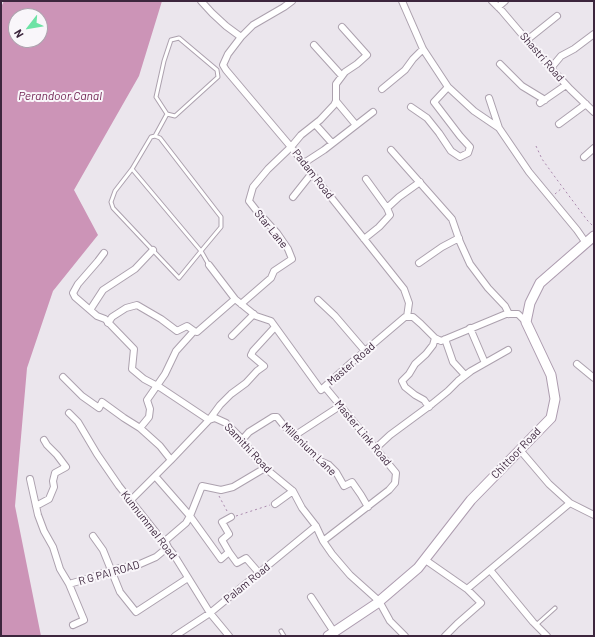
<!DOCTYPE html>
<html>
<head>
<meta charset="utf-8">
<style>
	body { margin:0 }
	#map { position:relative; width:595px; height:637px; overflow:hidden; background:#ebe6ed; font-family:Barlow,sans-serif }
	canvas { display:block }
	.frame { position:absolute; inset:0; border:2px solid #3c263d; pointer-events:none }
	.north { position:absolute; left:8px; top:8px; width:40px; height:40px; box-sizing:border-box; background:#f9f6fa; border:1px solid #ada3ae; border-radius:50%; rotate:239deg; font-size:11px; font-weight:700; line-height:16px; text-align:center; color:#3c263d }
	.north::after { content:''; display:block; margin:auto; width:14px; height:18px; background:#6de3a5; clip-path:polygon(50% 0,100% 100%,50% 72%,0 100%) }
</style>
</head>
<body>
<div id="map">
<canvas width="595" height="637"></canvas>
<div class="frame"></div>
<div class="north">N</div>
</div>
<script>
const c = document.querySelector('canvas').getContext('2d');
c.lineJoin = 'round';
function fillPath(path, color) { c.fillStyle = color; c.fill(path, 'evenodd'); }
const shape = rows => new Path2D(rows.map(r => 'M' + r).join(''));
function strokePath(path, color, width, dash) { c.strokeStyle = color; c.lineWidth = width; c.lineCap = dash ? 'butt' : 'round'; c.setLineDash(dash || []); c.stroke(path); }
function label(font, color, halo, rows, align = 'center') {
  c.font = font + ' Barlow,sans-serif'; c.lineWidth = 4; c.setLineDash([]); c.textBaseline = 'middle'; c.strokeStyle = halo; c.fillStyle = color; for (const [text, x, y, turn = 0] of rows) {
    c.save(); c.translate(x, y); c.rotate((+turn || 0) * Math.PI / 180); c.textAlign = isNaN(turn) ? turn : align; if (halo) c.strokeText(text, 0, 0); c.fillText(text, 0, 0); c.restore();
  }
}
const water = shape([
	[4,1,162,1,139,76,74,190,98,235,53,291,27,368,15,506,41,636,1,636,1,7],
	[16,16,40,16,40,40,16,40]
]);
const path = shape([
	[536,146,542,159,555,177,587,220,594,227],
	[555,194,562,188],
	[219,496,227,511],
	[236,516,270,505]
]);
const service = shape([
	[155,136,167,114,156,97,164,61,171,40,179,38,217,70,218,77,175,116,167,114],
	[132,169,151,137,155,136,160,138,221,217,221,227,201,251,179,278,113,208,111,202,115,191,132,169,201,251,209,265],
	[536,625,555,608],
	[281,631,284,636]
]);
const minor = shape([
	[201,1,212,13,226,26,241,37],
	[292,1,284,7,253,25,241,37,228,54,223,65,226,70,291,147,404,289,409,303,407,317],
	[402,1,423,49,448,87,474,111,499,128,529,172,577,230,586,243],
	[492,1,502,11,548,65,570,89,594,112],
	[498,7,505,1],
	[527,40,557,16],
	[314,45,342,76],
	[500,64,522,86,545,100],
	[551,68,561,56,574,49,594,34],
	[382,89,405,70,413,59,423,49],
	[489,98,499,128],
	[336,101,356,125],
	[540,103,566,85],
	[411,107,427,118,439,133,451,151,460,157,468,153,470,147,460,136,434,102,448,87],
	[315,124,332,143],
	[559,124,586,104],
	[391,150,452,219,460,242,470,264,488,288,505,306,509,314],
	[584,157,594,148],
	[304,163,324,150,373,112],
	[366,179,387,208],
	[293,197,312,173],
	[364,239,379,227,390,215,387,208,399,197,420,182],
	[104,253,98,261,78,284,73,293,75,297,97,316,105,319,134,349,132,369,144,379,161,388,209,420,220,405,231,394,246,383,257,371,264,366,251,355,253,351,275,327],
	[419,263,442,247,459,238],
	[209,265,235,299,256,316,271,321,321,390,352,362,405,317,413,317,421,324,435,338,441,341,506,314,518,314,526,322],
	[318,300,335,316,365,351],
	[241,304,271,278,274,271,292,259,288,249,277,233,256,210,249,201,253,187,268,169,291,147,301,135,320,120,334,105,336,101,336,84,345,72,357,64,367,55,342,27],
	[90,310,103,290,135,269,153,250],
	[108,323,112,317,126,308,137,305,161,319,177,331,187,326,194,331],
	[470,328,485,363],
	[232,336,254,314],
	[445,339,453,362,465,375],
	[577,364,594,378],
	[63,377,82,396,99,408,102,402,124,418,140,428,160,446,171,460,209,420,215,418,226,423,241,438,255,457,265,468,293,491,302,508,316,526,323,541,332,554,350,575,379,601,390,621,405,636],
	[429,407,424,400,415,395,405,387,402,381,409,374,415,364,426,354,433,345,435,338],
	[69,413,78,422,97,454,119,486,174,555,210,613,229,636],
	[140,428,149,417,150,409,147,400,165,374,176,351,194,331,197,332,235,299],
	[294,436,340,406],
	[242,440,249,432,273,417,277,417,285,427,307,449,320,461,329,465,336,472,344,486,352,482,361,495,368,507],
	[376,448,390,435,432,404,448,391,458,381,471,371,508,350],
	[520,450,549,484,570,503,594,515],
	[30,479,38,515,44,531,53,547,60,569,69,584,90,578,111,570,140,564,156,557,168,547,165,541,186,523,190,516,155,476],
	[130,501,171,460],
	[275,504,293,491],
	[36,506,49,499,54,487,53,481,55,473,66,467,57,455,47,445,44,440],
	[93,536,103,550,120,592,136,612,188,578],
	[323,541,389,490,395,483,396,473,325,387],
	[229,552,222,540,229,534,222,522,231,517],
	[424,559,467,589,570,503],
	[490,570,533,622,547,636],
	[259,573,246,558,237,563,229,552,221,559,190,516,202,486,221,490,233,487,265,468],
	[69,584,84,620,73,625],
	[311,597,334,632],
	[175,636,210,613,316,526],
	[445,636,457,624,481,603,467,589]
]);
const secondary = shape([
	[328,636,376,604,418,568,471,500,551,418,555,399,551,375,526,322,530,303,540,283,594,236]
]);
const streetNames = [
	["Shastri Road",542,57,49],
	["Padam Road",313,174,52],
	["Star Lane",271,229,51],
	["Master Road",351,364,-41],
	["Master Link Road",363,433,50],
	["Samithi Road",248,448,47],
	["Millenium Lane",309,449,44],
	["Chittoor Road",516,453,-46],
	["Kunnummel Road",149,525,52],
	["R G PAI ROAD",109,573,-16],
	["Palam Road",247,583,-39]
];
const waterNames = [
	["Perandoor Canal",60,96]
];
fillPath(water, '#cc94b7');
strokePath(service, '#aca1ae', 5);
strokePath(minor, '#aca1ae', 8);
strokePath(secondary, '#ad9caf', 11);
strokePath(path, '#aa89ad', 1, [2, 3]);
strokePath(service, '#fff', 3);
strokePath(minor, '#fff', 6);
strokePath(secondary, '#fff', 9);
label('11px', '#3c263d', '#f9f6fa', streetNames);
label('italic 12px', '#732655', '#f9f6fa', waterNames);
</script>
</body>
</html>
